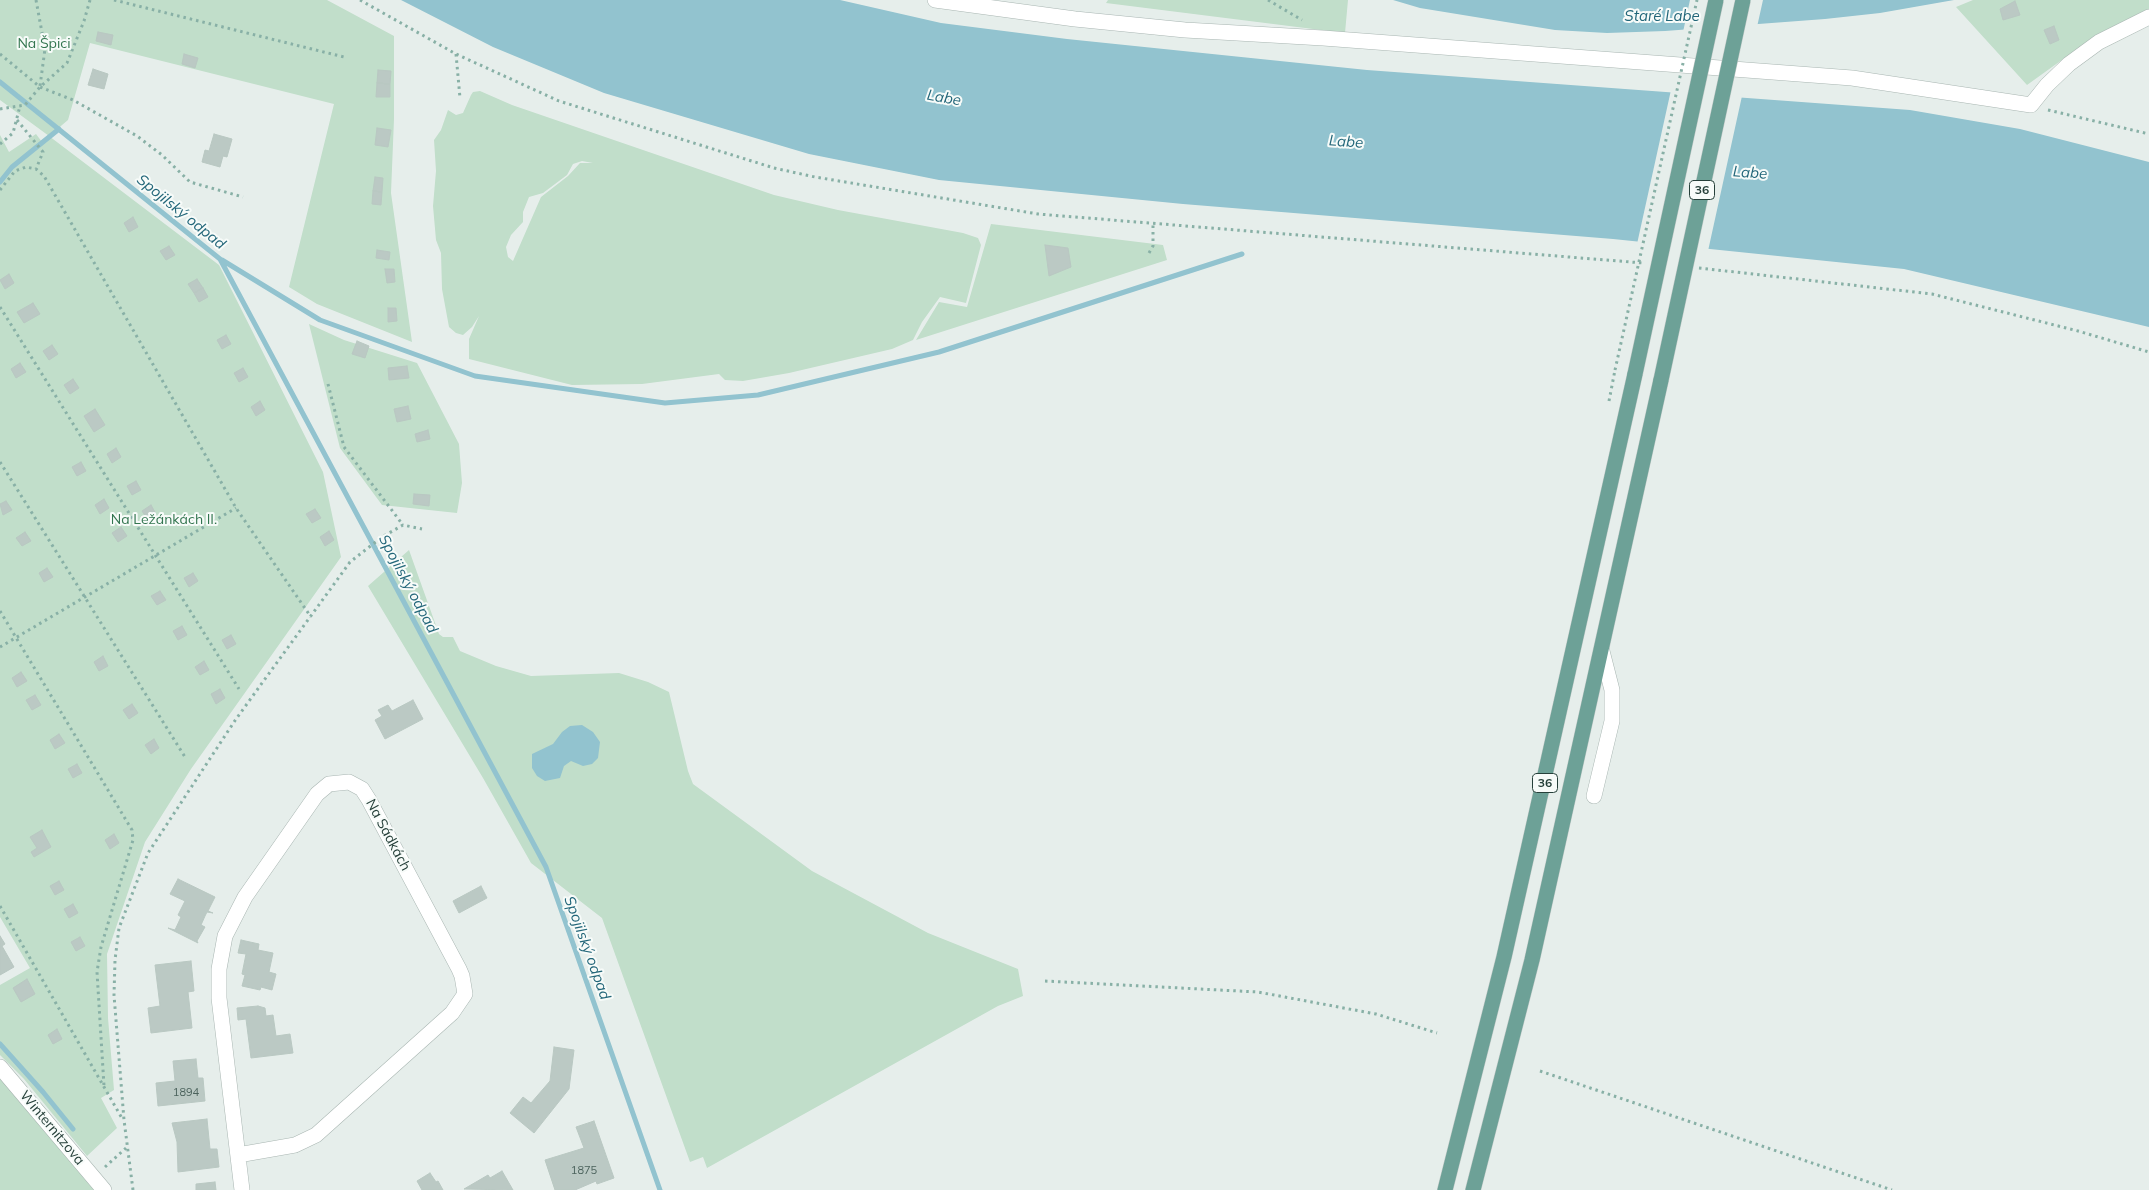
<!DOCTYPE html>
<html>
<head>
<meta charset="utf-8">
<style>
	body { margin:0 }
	canvas { display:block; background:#e6eeeb }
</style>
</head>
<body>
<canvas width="2149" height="1190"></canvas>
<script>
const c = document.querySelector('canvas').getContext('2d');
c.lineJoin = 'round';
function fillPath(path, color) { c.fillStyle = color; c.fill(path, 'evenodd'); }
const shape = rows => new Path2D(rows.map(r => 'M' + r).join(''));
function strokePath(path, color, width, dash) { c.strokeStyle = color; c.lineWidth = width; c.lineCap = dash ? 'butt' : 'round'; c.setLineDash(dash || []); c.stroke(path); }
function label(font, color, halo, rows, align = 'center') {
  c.font = font + ' Mulish,sans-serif'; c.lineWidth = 4; c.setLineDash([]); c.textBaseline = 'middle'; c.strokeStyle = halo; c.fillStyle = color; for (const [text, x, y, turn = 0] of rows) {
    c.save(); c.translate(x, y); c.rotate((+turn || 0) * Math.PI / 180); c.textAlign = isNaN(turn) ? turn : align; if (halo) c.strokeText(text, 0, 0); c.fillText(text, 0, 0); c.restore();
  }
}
const green = shape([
	[0,0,327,0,394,36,394,119,391,193,412,342,317,304,289,287,334,104,90,43,68,120,49,136,219,265,323,472,341,557,191,769,145,842,107,954,108,1018,114,1090,101,1098,117,1128,87,1156,24,1079,0,1055,0,985,30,968,0,917,0,135,9,152,36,134,42,142,49,136,0,100],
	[1108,0,1348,0,1345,33,1106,3],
	[1973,0,2149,0,2149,10,2091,39,2027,85,1956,7],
	[480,91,512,105,774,195,838,210,963,233,978,238,981,245,966,303,940,297,922,322,913,340,892,349,789,373,743,381,725,380,719,374,642,384,572,385,469,359,469,339,479,316,472,327,463,335,456,333,449,327,442,289,441,253,436,240,433,206,436,171,434,140,441,130,448,110,456,115,463,113,471,95,473,92],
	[582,161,593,163,580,163,568,176,541,197,513,261,508,257,506,247,511,235,523,222,523,212,529,197,543,193,567,175,573,164],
	[991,224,1163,245,1167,260,916,340,939,302,967,307],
	[309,324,344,340,417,363,459,444,462,483,457,513,382,505,340,448],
	[409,550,439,634,443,637,453,637,460,651,496,666,531,676,619,673,648,682,669,692,688,771,693,784,812,871,928,933,1018,969,1023,996,998,1006,707,1168,703,1157,690,1162,602,918,531,863,483,778,368,586],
	[0,1078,96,1190,0,1190]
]);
const water = shape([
	[401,0,840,0,941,23,1067,39,1367,70,1910,110,2020,129,2149,162,2149,327,1904,269,1613,239,1183,204,939,180,809,154,604,93,493,47],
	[1393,0,1954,0,1880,13,1825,19,1665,31,1607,33,1555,30,1420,8],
	[582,725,593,732,600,742,598,758,592,764,583,766,571,761,564,766,560,778,545,781,537,776,532,768,532,754,553,744,562,732,570,726]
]);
const pier = shape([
	[1690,0,1763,0,1757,27,1683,32],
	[1671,90,1742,96,1708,251,1637,244]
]);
const stream = shape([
	[0,82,220,259,546,867,660,1190],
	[0,182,12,167,59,129],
	[222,260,320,320,475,376,665,403,758,395,939,352,1242,254],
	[0,1044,43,1092,73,1129]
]);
const building = shape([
	[2015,1,2020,15,2003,20,2000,9,2015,1],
	[2054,26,2059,40,2050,44,2044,30,2054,26],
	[98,32,113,35,111,45,96,41,98,32],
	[184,54,198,58,195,68,182,64,184,54],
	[93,69,108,74,104,89,88,85,93,69],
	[378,70,391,71,390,84,377,83,378,70],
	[377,83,390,84,390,97,376,97,377,83],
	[377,128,391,130,388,147,375,145,377,128],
	[214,134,232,139,227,157,223,156,220,167,202,162,205,150,209,151,214,134],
	[375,177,383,178,382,192,373,191,375,177],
	[373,191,382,192,381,205,372,204,373,191],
	[133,217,138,227,129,232,124,223,133,217],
	[1045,245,1068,248,1071,267,1049,276,1045,245],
	[169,246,175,255,166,260,160,251,169,246],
	[377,250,390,252,389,260,376,258,377,250],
	[385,269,394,269,395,282,387,283,385,269],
	[9,274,14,283,5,289,0,280,9,274],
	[197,279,203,288,194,293,188,284,197,279],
	[203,288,208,297,199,302,194,293,203,288],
	[33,303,40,314,24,323,17,312,33,303],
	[388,308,396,308,397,321,388,322,388,308],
	[226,335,231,344,222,349,217,340,226,335],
	[357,341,369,346,365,358,352,354,357,341],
	[52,345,58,354,49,360,43,351,52,345],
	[20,363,26,372,16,378,11,369,20,363],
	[407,366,409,378,389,380,388,368,407,366],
	[243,368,248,377,239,382,234,373,243,368],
	[73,379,79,388,70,394,64,385,73,379],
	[260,401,265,410,256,416,251,407,260,401],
	[408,406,411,419,397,422,394,409,408,406],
	[95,409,105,425,94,432,84,416,95,409],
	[428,430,430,439,417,442,415,434,428,430],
	[116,448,121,457,112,463,107,454,116,448],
	[81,462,86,471,77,476,72,467,81,462],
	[136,481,141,490,132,495,127,486,136,481],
	[414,494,430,495,429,506,413,504,414,494],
	[104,499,109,508,100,514,95,505,104,499],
	[6,501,12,510,3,515,0,504,6,501],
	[151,505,156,514,148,520,142,511,151,505],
	[315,509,321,518,312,523,306,514,315,509],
	[121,527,127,536,118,542,112,533,121,527],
	[329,531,334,540,325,546,320,537,329,531],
	[25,532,31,541,22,546,16,538,25,532],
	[47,568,53,577,44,582,39,573,47,568],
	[193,573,198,581,189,587,184,578,193,573],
	[160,591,166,600,157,605,151,596,160,591],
	[182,626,187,635,178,640,173,631,182,626],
	[231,635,236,644,227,649,222,640,231,635],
	[103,656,108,666,99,671,94,662,103,656],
	[204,661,209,670,200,675,195,667,204,661],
	[21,672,27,681,17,687,12,678,21,672],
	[220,689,225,698,216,704,211,694,220,689],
	[35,695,41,705,32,710,26,700,35,695],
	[413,700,423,719,385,739,375,720,382,716,378,710,388,705,392,711,413,700],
	[132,704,138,713,129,719,123,710,132,704],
	[59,734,65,743,55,749,50,740,59,734],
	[154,739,159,748,151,754,145,745,154,739],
	[77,764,82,773,73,778,68,769,77,764],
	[42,830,51,847,34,857,31,852,37,848,30,837,42,830],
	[114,834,119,843,110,849,105,840,114,834],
	[178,879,215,897,208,911,213,913,207,912,205,916,201,925,205,927,197,941,198,943,168,928,175,930,181,917,178,915,185,901,170,894,178,879],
	[59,881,64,890,55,895,50,886,59,881],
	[481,886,487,898,459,913,453,901,481,886],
	[73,904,78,913,69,918,64,909,73,904],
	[0,936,5,944,2,946,14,967,0,975,0,936],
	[80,937,85,946,76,951,71,942,80,937],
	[241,940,259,944,258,950,273,953,269,972,276,974,272,990,261,987,260,990,242,986,245,975,242,974,246,954,238,953,241,940],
	[191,961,194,991,188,992,192,1028,151,1033,148,1008,160,1006,155,965,191,961],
	[27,979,35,994,21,1002,13,988,27,979],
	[258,1006,265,1008,266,1016,273,1015,276,1036,290,1034,293,1053,251,1058,246,1019,238,1020,237,1008,258,1006],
	[57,1029,62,1039,53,1044,48,1035,57,1029],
	[554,1047,574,1050,569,1089,534,1133,510,1113,523,1097,531,1103,550,1081,554,1047],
	[196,1059,198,1078,203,1078,205,1101,158,1106,156,1083,175,1081,173,1061,196,1059],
	[207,1119,210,1149,217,1149,219,1167,178,1172,177,1142,172,1123,207,1119],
	[594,1121,614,1178,597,1184,596,1181,575,1190,555,1190,545,1160,584,1148,576,1127,594,1121],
	[502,1171,513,1190,464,1189,488,1175,490,1178,502,1171],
	[430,1173,436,1182,438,1181,443,1190,422,1190,417,1181,430,1173],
	[215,1182,216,1190,196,1190,196,1184,215,1182]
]);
const path = shape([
	[36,0,45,49,40,86],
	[114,0,344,57],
	[360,0,456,54,559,101,774,168,815,177,1038,214,1643,263],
	[1268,0,1302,20],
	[0,54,40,87,73,100,137,136,162,155,190,182,243,197],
	[456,54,460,98],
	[0,109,25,105,40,87,67,63,84,21,90,0],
	[2048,110,2149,134],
	[17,120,43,152,36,169],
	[0,144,13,133,20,106],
	[0,190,15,171,26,167,36,169,44,176,236,508,311,617],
	[1149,253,1153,246,1153,224],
	[1699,268,1932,294,2078,331,2149,352],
	[0,307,239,689],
	[328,384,344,447,403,525],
	[1609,401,1615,370],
	[0,462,185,757],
	[0,611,132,830,133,840,101,947,97,972,104,1086],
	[0,647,236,508],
	[0,906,123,1120],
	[1045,981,1258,992,1376,1014,1437,1033],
	[1540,1071,1892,1190],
	[105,1167,126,1148],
	[133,1190,124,1120,114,995,115,960,119,928,148,853,236,719,350,562,382,537,403,525,422,529]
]);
const minor = shape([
	[935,0,1075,19,1185,30,1323,38,1852,78,2031,105,2047,85,2069,64,2099,42,2149,17],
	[1594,796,1612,721,1612,690,1602,651],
	[0,1067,104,1190],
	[238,1155,295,1145,316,1135,452,1013,465,994,462,976,459,969,369,800,362,789,349,782,329,784,317,794,245,897,225,936,219,969,219,998,242,1190]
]);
const major = shape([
	[1445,1190,1504,957,1635,374],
	[1473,1190,1532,960,1661,380]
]);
const pathBridge = shape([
	[1615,370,1697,0]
]);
const majorBridge = shape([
	[1635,374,1716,0],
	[1661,380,1743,0]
]);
const numberNames = [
	["1894",186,1093],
	["1875",584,1171]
];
const shields = [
	[1702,190,25],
	[1545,783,25]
];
const shieldNames = [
	["36",1702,190],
	["36",1545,783]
];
const parkNames = [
	["Na Špici",44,44],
	["Na Ležánkách II.",164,520]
];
const streetNames = [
	["Na Sádkách",388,835,62],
	["Winternitzova",52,1128,50]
];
const waterNames = [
	["Staré Labe",1662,16],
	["Labe",944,98,10],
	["Labe",1346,142,4],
	["Labe",1750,173,4],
	["Spojilský odpad",181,212,39],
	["Spojilský odpad",408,584,62],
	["Spojilský odpad",587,948,70]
];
fillPath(green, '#c1deca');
fillPath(water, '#92c3cf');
fillPath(pier, '#e6eeeb');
strokePath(stream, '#92c3cf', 5);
fillPath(building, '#bbc9c4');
strokePath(building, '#b9c8c2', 1);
strokePath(minor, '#a9b6b2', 16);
strokePath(major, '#c2cac8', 16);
strokePath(path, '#88b0a6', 3, [2.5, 4]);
strokePath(minor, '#fff', 15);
strokePath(major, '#6da197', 15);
strokePath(majorBridge, '#c2cac8', 16, []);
strokePath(pathBridge, '#88b0a6', 3, [2.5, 4]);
strokePath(majorBridge, '#6da197', 15);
label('11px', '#4b625c', null, numberNames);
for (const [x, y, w] of shields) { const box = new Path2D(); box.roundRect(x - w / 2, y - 9.5, w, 19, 4); c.fillStyle = '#f7fbf9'; c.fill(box); strokePath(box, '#26403a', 1); }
label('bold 12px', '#26403a', null, shieldNames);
label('14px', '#32754f', '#f7fbf9', parkNames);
label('14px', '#26403a', '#f7fbf9', streetNames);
label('italic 15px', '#226679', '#f7fbf9', waterNames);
</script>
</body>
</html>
